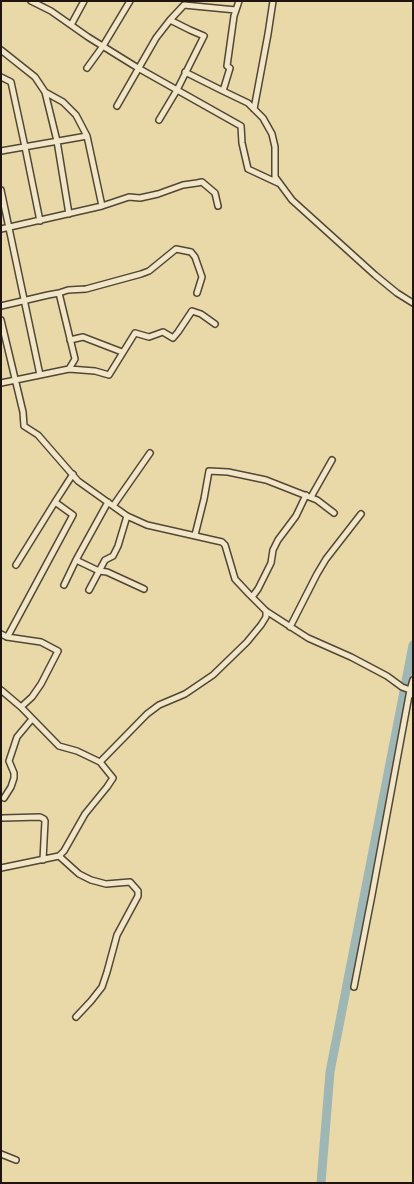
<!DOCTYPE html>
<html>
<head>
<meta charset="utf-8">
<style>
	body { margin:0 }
	#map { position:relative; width:414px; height:1184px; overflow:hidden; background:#e9d9a9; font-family:Cardo,serif }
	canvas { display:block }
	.frame { position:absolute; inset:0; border:2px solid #1f150e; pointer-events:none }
</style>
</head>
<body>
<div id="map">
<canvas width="414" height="1184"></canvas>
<div class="frame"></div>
</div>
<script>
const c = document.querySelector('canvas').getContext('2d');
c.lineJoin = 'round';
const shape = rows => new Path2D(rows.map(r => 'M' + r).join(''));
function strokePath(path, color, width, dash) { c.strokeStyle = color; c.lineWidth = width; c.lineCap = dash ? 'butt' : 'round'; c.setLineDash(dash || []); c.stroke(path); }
const river = shape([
	[321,1183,330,1072,413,645]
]);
const minor = shape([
	[31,1,51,11,88,37,138,68,241,126,242,143,248,169,278,183],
	[239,1,234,16,227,66,230,68,223,91,248,103,263,118,272,134,275,147,275,177,292,200,375,275,397,293,413,303],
	[71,25,84,1],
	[1,50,35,77,45,92,57,141,69,214],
	[87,68,103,46,130,1],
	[185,72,223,91],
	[1,77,11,82,25,147,40,221],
	[45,92,63,102,76,115,87,136,102,206],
	[117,106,156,38,170,20,184,5,236,10],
	[254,109,268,34,273,1],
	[159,120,177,90,204,36,190,30,170,20],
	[1,151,87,136],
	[1,190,40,375],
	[1,229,102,206,129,197,140,198,158,194,183,185,197,183,202,182,215,193,218,206],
	[59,293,75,359,69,369],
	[1,306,48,295,59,293,68,290,86,289,141,274,149,271,176,249,191,252,195,257,202,277,197,293],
	[1,320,23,412,24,426,38,435,78,481,127,516,147,525,222,542,225,545,235,579,249,594,266,611,308,638,351,657,387,676,402,687,410,690,413,695],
	[70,340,83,337,122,352],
	[1,383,40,375,69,369,95,371,109,375,135,333,149,337,163,332,173,338,178,332,192,311,201,314,215,324],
	[311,497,332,460],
	[113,506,150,453],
	[195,535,204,499,209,471,228,472,266,480,317,500,334,513],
	[76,560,99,571,107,572,144,589],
	[16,565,55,502,73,474],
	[64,585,76,560,108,502],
	[89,590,105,560,113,556,118,546,127,516],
	[252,597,258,589,271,563,273,550,278,540,296,516,306,495],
	[290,627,317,574,326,559,361,514],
	[1,634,7,637,9,634,73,515,55,502],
	[7,637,41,642,58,651,41,684,32,697,21,707],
	[1,690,21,707,59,746,77,751,100,762,113,778,107,787,85,814,64,851,59,856,1,868],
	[100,762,147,714,159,705,185,694,213,675,247,642,261,625,266,617,266,611],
	[4,798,11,787,14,778,14,773,9,761,17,737,32,719],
	[3,818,40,817,44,819,45,821,43,860],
	[59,856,79,874,91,880,106,884,130,882,138,891,138,896,117,935,107,972,102,987,91,1001,76,1017],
	[354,987,372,895,410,690,413,680],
	[1,1154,16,1160]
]);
strokePath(river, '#9eb7b5', 9);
strokePath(minor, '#524635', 8);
strokePath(minor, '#f1e6c7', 5);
</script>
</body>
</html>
